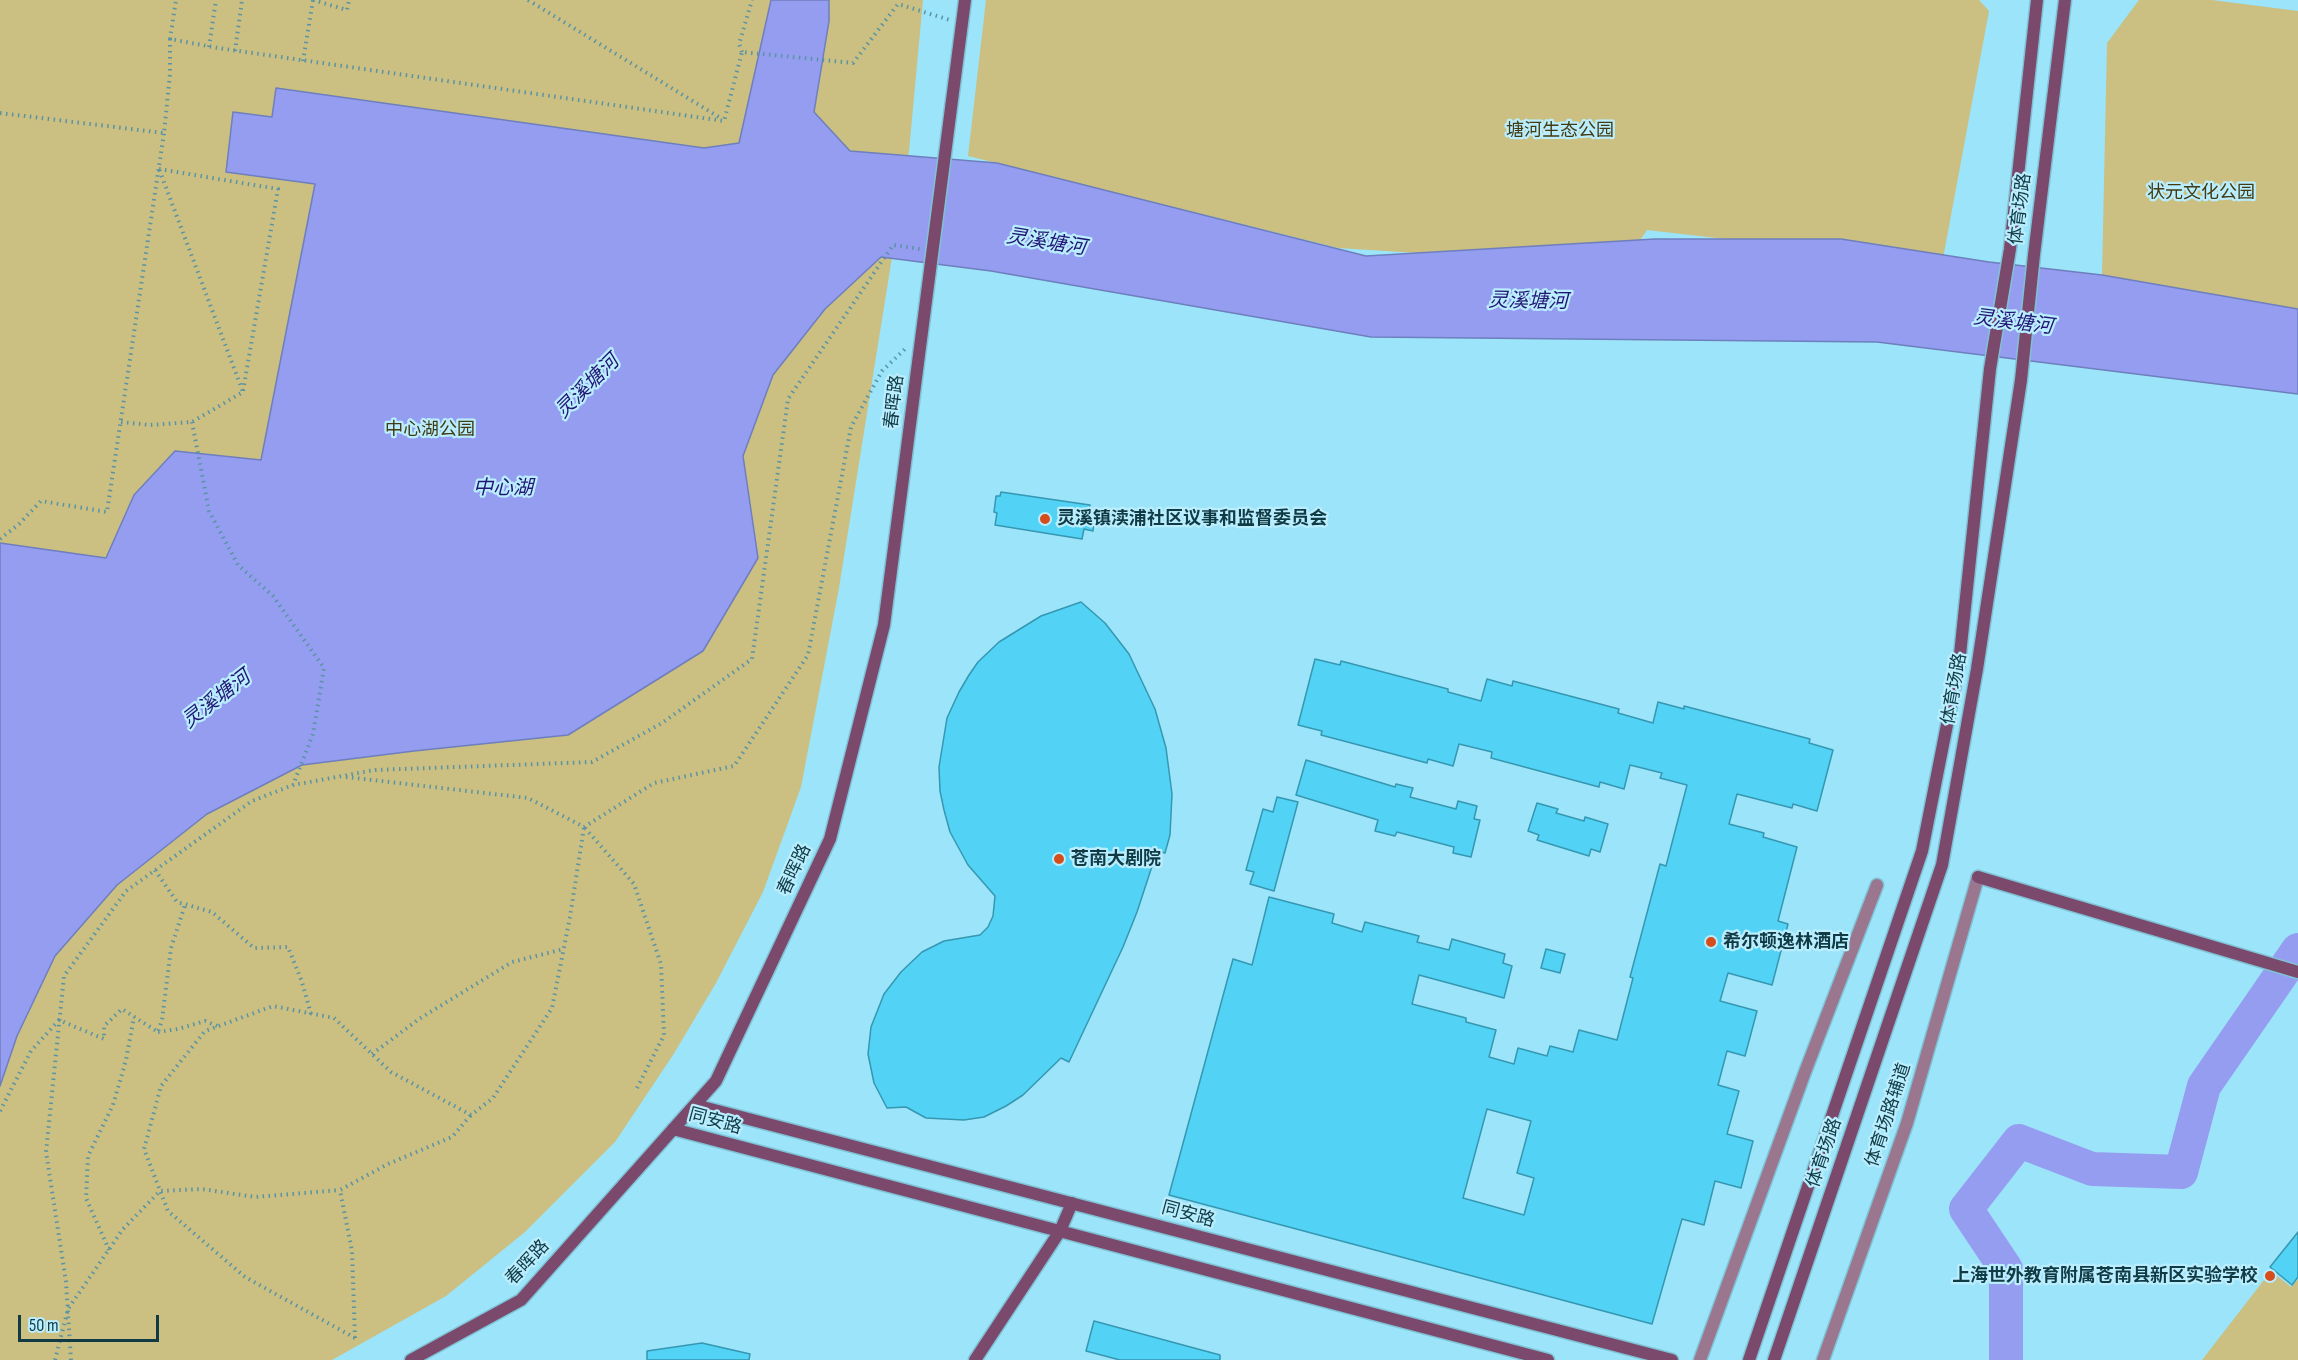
<!DOCTYPE html>
<html>
<head>
<meta charset="utf-8">
<style>
	body { margin:0 }
	#map { position:relative; width:2298px; height:1360px; overflow:hidden; background:#9ce4f9; font-family:"Sofia Sans Condensed",sans-serif }
	canvas { display:block }
	.scale { position:absolute; left:18px; top:1315px; width:141px; height:27px; box-sizing:border-box; border:3px solid #103a44; border-top:0; padding-left:8px; font-size:18px; line-height:21px; white-space:nowrap; color:#103a44; -webkit-text-stroke:4px #baeefe; paint-order:stroke }
</style>
</head>
<body>
<div id="map">
<canvas width="2298" height="1360"></canvas>
<div class="scale">50 m</div>
</div>
<script>
const c = document.querySelector('canvas').getContext('2d');
c.lineJoin = 'round';
function fillPath(path, color) { c.fillStyle = color; c.fill(path, 'evenodd'); }
const shape = rows => new Path2D(rows.map(r => 'M' + r).join(''));
function strokePath(path, color, width, dash) { c.strokeStyle = color; c.lineWidth = width; c.lineCap = dash ? 'butt' : 'round'; c.setLineDash(dash || []); c.stroke(path); }
function label(font, color, halo, rows, align = 'center') {
  c.font = font + ' "Sofia Sans Condensed","Noto Sans SC",sans-serif'; c.lineWidth = 4.5; c.setLineDash([]); c.textBaseline = 'middle'; c.strokeStyle = halo; c.fillStyle = color; for (const [text, x, y, turn = 0] of rows) {
    c.save(); c.translate(x, y); c.rotate((+turn || 0) * Math.PI / 180); c.textAlign = isNaN(turn) ? turn : align; if (halo) c.strokeText(text, 0, 0); c.fillText(text, 0, 0); c.restore();
  }
}
const green = shape([
	[0,0,923,0,909,151,839,588,801,787,763,892,716,983,673,1055,615,1142,525,1232,446,1296,332,1360,0,1360],
	[986,0,1979,0,1989,11,1942,264,1647,230,1623,266,1338,248,968,156],
	[2139,0,2212,0,2298,11,2298,309,2102,275,2107,43],
	[2271,1271,2291,1287,2298,1279,2298,1360,2202,1360]
]);
const water = shape([
	[771,0,829,0,829,21,814,112,850,151,997,163,1366,256,1655,239,1841,239,1989,262,2102,275,2298,309,2298,394,1877,342,1371,337,991,271,881,257,825,309,773,375,743,456,758,558,703,651,568,735,414,751,302,765,207,814,117,885,55,956,17,1036,0,1086,0,543,106,558,134,495,175,451,261,460,315,184,226,172,233,112,272,117,276,88,704,148,739,143,771,0]
]);
const river = shape([
	[2006,1360,2006,1269,1966,1209,2019,1141,2092,1169,2181,1172,2204,1086,2298,950]
]);
const building = shape([
	[1001,492,1090,505,1089,512,1095,513,1093,531,1084,529,1082,539,995,525,997,513,994,512,996,496,1000,496,1001,492],
	[1081,602,1105,623,1129,654,1155,709,1166,748,1172,794,1170,835,1165,853,1157,851,1137,912,1123,947,1069,1062,1061,1058,1023,1095,1006,1106,984,1117,964,1120,926,1118,906,1107,887,1108,874,1083,868,1054,871,1027,884,994,901,972,922,952,944,941,980,935,988,927,993,916,995,896,968,865,950,832,944,810,940,791,939,767,947,718,959,692,969,675,978,662,999,642,1041,616,1081,602],
	[1315,659,1340,665,1341,661,1448,689,1448,692,1481,701,1487,679,1512,686,1513,681,1619,709,1618,713,1653,723,1658,702,1684,709,1684,706,1810,739,1809,743,1833,750,1817,811,1793,804,1792,808,1737,794,1729,824,1764,833,1763,837,1797,847,1778,921,1788,924,1772,985,1728,973,1720,1001,1757,1011,1745,1056,1727,1051,1718,1085,1739,1091,1727,1134,1753,1141,1741,1188,1715,1181,1704,1225,1682,1219,1652,1324,1169,1195,1233,959,1252,965,1269,897,1334,914,1332,923,1362,932,1365,922,1419,936,1417,942,1449,950,1452,939,1505,954,1503,963,1512,966,1504,998,1419,975,1412,1004,1466,1018,1466,1022,1496,1030,1489,1057,1514,1064,1518,1048,1547,1056,1550,1046,1573,1052,1579,1030,1617,1040,1633,978,1630,977,1660,864,1666,866,1687,785,1660,778,1662,773,1630,765,1624,789,1600,782,1599,787,1491,758,1492,752,1459,744,1453,766,1428,759,1427,763,1321,735,1322,731,1298,725,1315,659],
	[1487,1109,1531,1121,1517,1173,1534,1178,1524,1215,1463,1198,1487,1109],
	[1306,760,1395,787,1396,784,1413,788,1410,797,1456,809,1458,801,1477,806,1474,819,1480,820,1471,857,1453,853,1454,847,1397,832,1395,836,1375,831,1378,820,1296,795,1306,760],
	[1277,797,1298,802,1274,891,1250,884,1254,872,1246,870,1263,809,1273,812,1277,797],
	[1537,803,1558,809,1556,813,1584,821,1585,817,1608,824,1600,852,1591,849,1589,856,1537,840,1539,835,1528,831,1537,803],
	[1546,949,1565,954,1560,973,1541,968,1546,949],
	[2298,1232,2298,1277,2292,1285,2270,1267,2298,1232],
	[1094,1321,1220,1355,1220,1360,1120,1360,1086,1351,1094,1321],
	[702,1343,750,1354,749,1360,647,1360,647,1351,702,1343]
]);
const path = shape([
	[313,0,347,10,349,0],
	[528,0,722,119],
	[170,39,176,0],
	[209,47,216,0],
	[235,51,242,0],
	[742,52,739,44,752,0],
	[303,61,313,0],
	[0,113,164,133,170,74,170,39,218,48,724,121,742,52,853,63,898,4,950,20],
	[159,169,278,189,243,391],
	[121,422,150,425,192,422,243,392,159,169],
	[192,422,209,511,238,565,273,596,324,668,313,734,293,785],
	[0,539,19,524,41,501,107,512,164,133],
	[346,777,528,798,584,827,654,783,734,766,808,655,851,427,882,371,905,349],
	[585,828,634,884,661,964,664,1035,637,1088],
	[155,870,177,902,212,912,254,948,288,947,302,982,311,1014],
	[158,1032,178,1029,205,1021,217,1026],
	[372,1054,419,1019,512,962,564,949],
	[0,1111,31,1051,59,1020,104,1039,104,1026,122,1009,158,1032,162,1020,171,948,185,905],
	[109,1250,86,1198,88,1156,113,1105,126,1060,134,1017],
	[355,1338,245,1277,168,1211,144,1149,161,1086,205,1031,273,1006,334,1018,391,1072,471,1115,493,1098,552,1008,570,917,584,827],
	[355,1338,352,1251,340,1190,388,1164,452,1137,471,1115],
	[55,1360,68,1309,123,1229,160,1191,202,1189,255,1197,340,1190],
	[71,1360,66,1282,46,1152,64,976,126,891,252,801,293,785,375,770,592,762,662,723,752,659,788,399,893,245,920,249]
]);
const street = shape([
	[1700,1360,1805,1072,1877,885],
	[1823,1360,1907,1123,1978,877]
]);
const secondary = shape([
	[1978,877,2298,972],
	[695,1105,1672,1360],
	[673,1129,1548,1360],
	[411,1360,521,1300,716,1081,830,839,884,625,965,0],
	[975,1360,1060,1231,1072,1203],
	[1749,1360,1922,851,1959,664,1990,369,2010,249,2037,0],
	[1774,1360,1942,865,1977,669,2021,380,2034,255,2065,0]
]);
const markers = [
	[1045,519,6,"#d54d1b"],
	[1059,859,6,"#d54d1b"],
	[1711,942,6,"#d54d1b"],
	[2270,1276,6,"#d54d1b"]
];
const parkNames = [
	["塘河生态公园",1560,131],
	["状元文化公园",2201,193],
	["中心湖公园",430,430]
];
const streetNames = [
	["体育场路",2021,209,-83],
	["春晖路",895,402,-83],
	["体育场路",1955,689,-80],
	["春晖路",795,870,-65],
	["体育场路辅道",1889,1115,-72],
	["同安路",715,1122,15],
	["体育场路",1825,1153,-71],
	["同安路",1188,1215,15],
	["春晖路",528,1263,-47]
];
const poiNames = [
	["灵溪镇渎浦社区议事和监督委员会",1057,519],
	["苍南大剧院",1071,859],
	["希尔顿逸林酒店",1723,942],
	["上海世外教育附属苍南县新区实验学校",2258,1276,"right"]
];
const waterNames = [
	["灵溪塘河",1046,243,9],
	["灵溪塘河",1528,302,1],
	["灵溪塘河",2013,323,7],
	["灵溪塘河",588,387,-45],
	["中心湖",503,489],
	["灵溪塘河",217,700,-38]
];
fillPath(green, '#cbbf82');
fillPath(water, '#959df1');
strokePath(water, '#6d7fbd', 1.5);
strokePath(river, '#959df1', 34);
fillPath(building, '#52d3f5');
strokePath(building, '#3597b1', 1.5);
strokePath(street, '#80c2d5', 15);
strokePath(secondary, '#80c2d5', 15);
strokePath(path, '#5a94a4', 4, [1.5, 4.5]);
strokePath(street, '#9a778f', 12);
strokePath(secondary, '#7a496c', 12);
for (const [x, y, r, color] of markers) { const dot = new Path2D(); dot.arc(x, y, r, 0, 2 * Math.PI); c.fillStyle = color; c.fill(dot); strokePath(dot, '#baeefe', 2); }
label('18px', '#423a10', '#baeefe', parkNames);
label('18px', '#103a44', '#baeefe', streetNames);
label('bold 18px', '#103a44', '#baeefe', poiNames, 'left');
label('italic 20px', '#231575', '#baeefe', waterNames);
</script>
</body>
</html>
